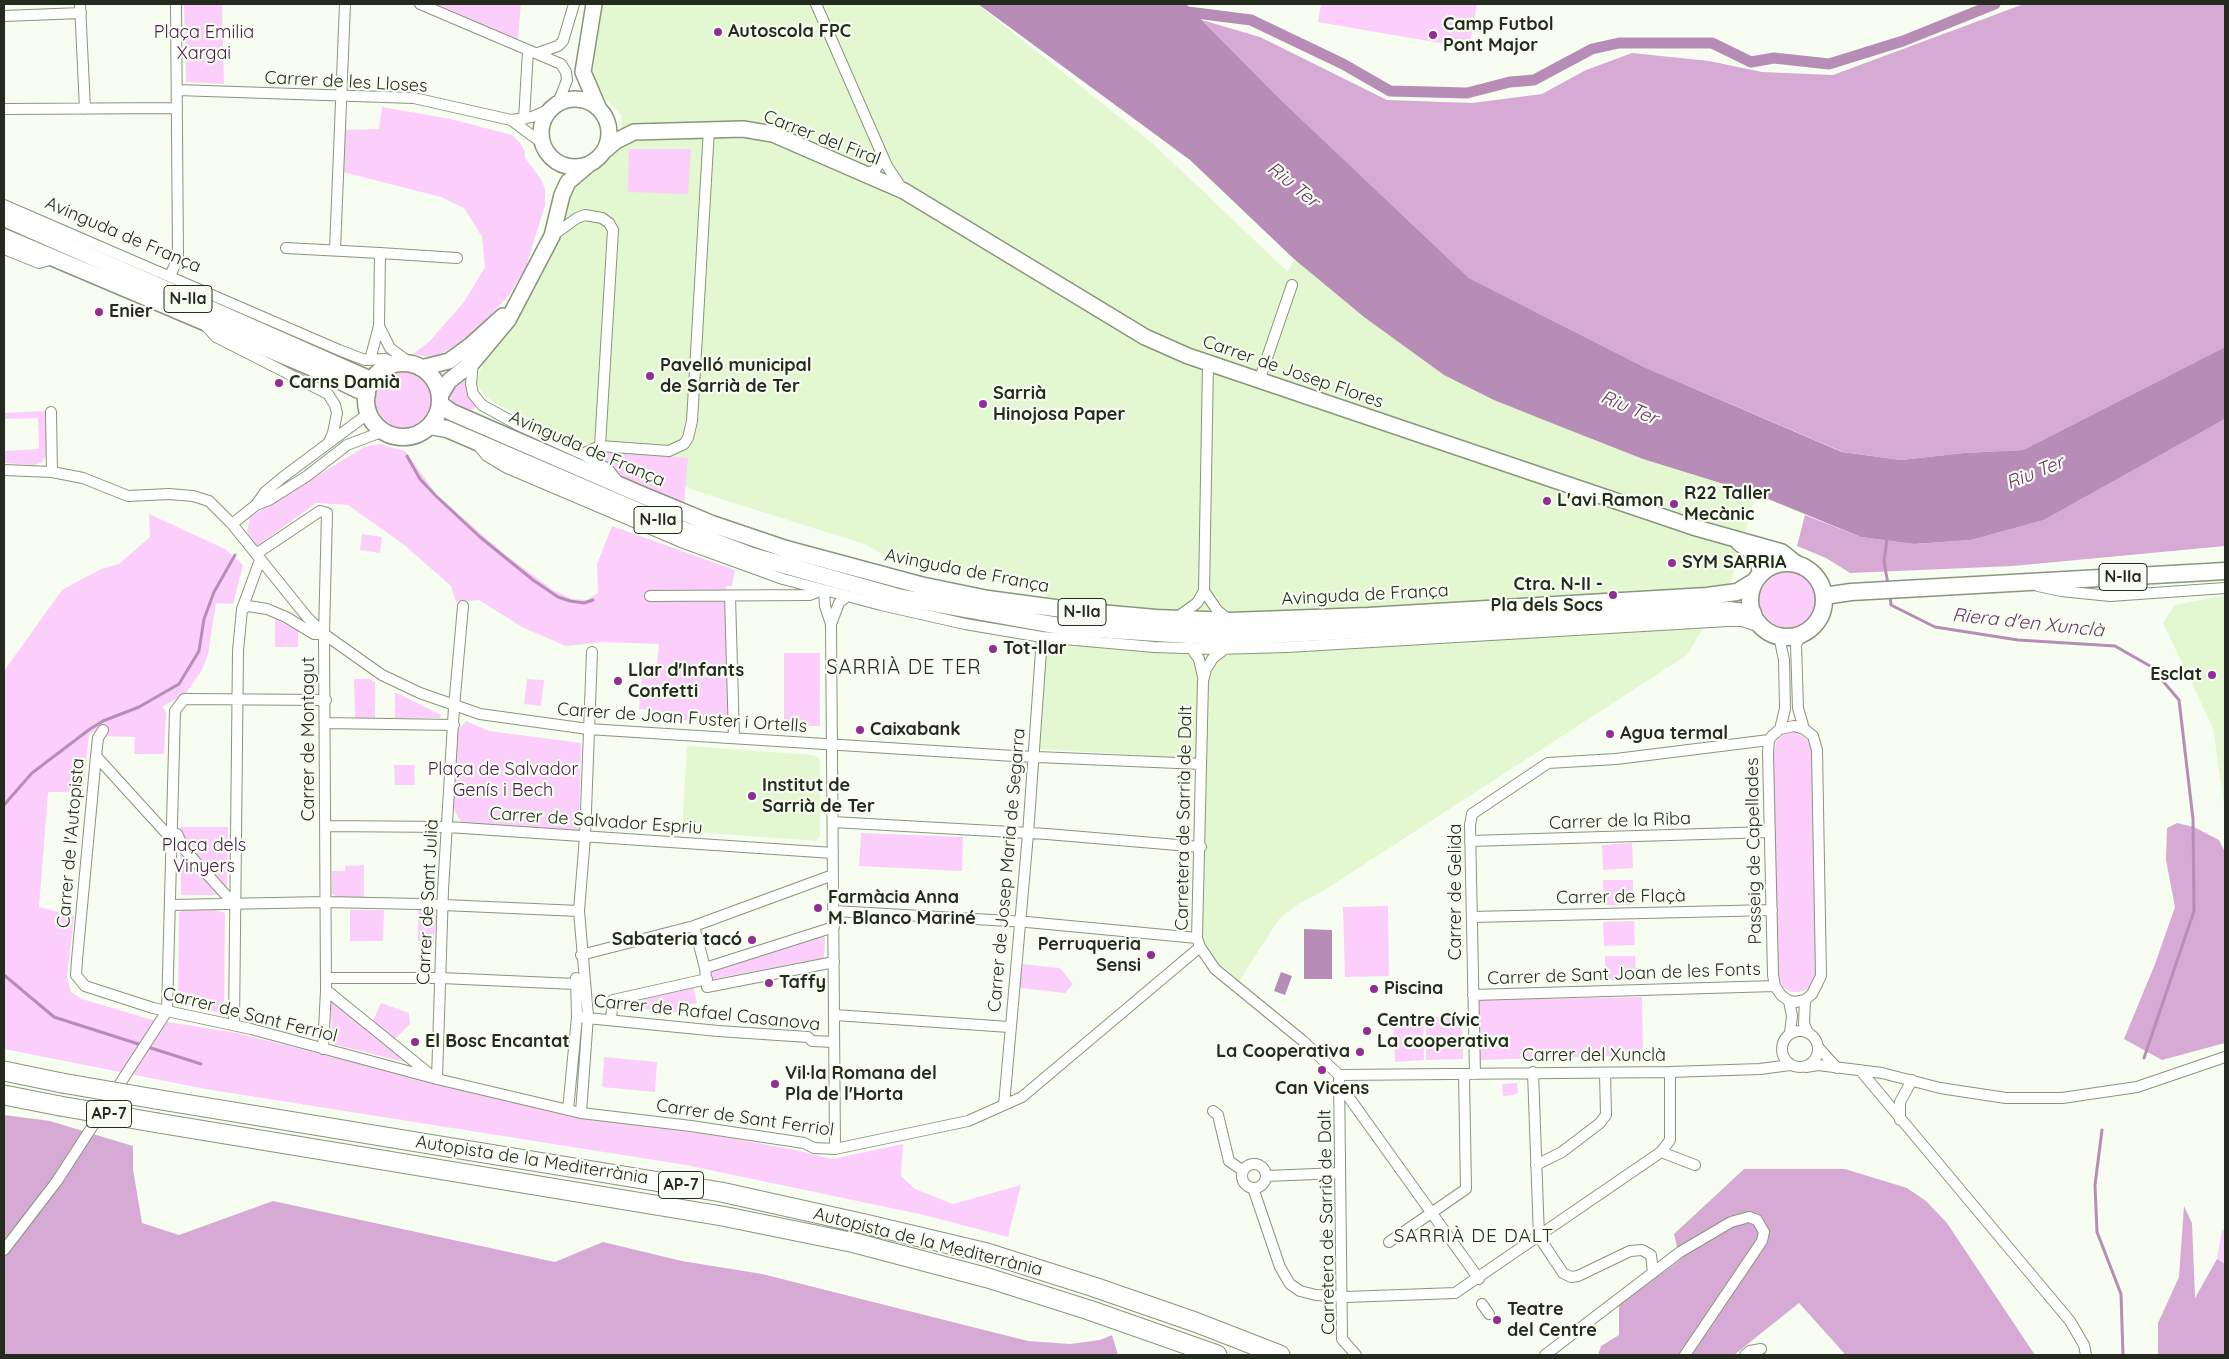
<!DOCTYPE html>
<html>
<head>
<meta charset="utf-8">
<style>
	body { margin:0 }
	#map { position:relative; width:2229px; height:1359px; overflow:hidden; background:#f7fef1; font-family:Quicksand,sans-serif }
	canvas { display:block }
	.frame { position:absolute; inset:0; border:5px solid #252a1f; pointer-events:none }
</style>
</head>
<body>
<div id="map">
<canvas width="2229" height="1359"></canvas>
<div class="frame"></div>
</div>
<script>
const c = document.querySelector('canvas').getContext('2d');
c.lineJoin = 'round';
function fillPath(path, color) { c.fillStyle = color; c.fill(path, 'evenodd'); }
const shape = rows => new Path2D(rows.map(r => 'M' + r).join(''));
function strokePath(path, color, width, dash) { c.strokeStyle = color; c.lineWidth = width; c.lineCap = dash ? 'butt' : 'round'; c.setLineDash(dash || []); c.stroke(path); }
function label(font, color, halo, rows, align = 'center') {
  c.font = font + ' Quicksand,sans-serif'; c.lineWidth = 4.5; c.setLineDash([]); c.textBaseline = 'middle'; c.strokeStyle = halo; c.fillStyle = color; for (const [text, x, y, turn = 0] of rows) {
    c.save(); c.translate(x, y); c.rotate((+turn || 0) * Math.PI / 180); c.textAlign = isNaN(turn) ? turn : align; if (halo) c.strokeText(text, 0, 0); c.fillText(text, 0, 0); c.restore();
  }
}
const built = shape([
	[602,4,977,4,1151,142,1288,272,1294,259,1364,317,1444,375,1643,459,1756,494,1731,581,1687,655,1323,891,1297,905,1279,919,1239,981,1208,953,1203,935,1206,759,1037,749,1045,586,1010,584,898,562,864,544,696,491,496,404,485,396,476,383,480,371,486,357,533,291,554,244,573,178,600,165,620,144,622,115,604,98,592,76],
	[2225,595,2225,812,2213,728,2163,623,2175,605],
	[687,746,814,755,820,760,820,837,816,841,682,831]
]);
const green = shape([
	[184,4,222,4,224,84,186,82],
	[437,4,521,4,518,39,437,6],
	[1321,4,1477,4,1469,48,1318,22],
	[382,107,451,119,512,135,520,143,525,151,525,158,541,179,545,189,545,205,526,267,509,295,474,333,440,355,429,357,413,354,430,341,464,302,485,267,482,237,464,208,441,197,343,172,344,130,379,129],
	[629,149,691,149,688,194,628,192],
	[467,372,468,389,477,405,470,413,454,406,450,397,450,389],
	'375 401a29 29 0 1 1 58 0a29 29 0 1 1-58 0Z',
	[45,411,47,454,42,462,34,465,4,463,4,451,39,449,38,418,4,419,4,413],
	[379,444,405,451,437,495,503,553,553,590,572,599,587,600,598,593,597,564,612,526,735,570,732,586,726,586,728,723,650,718,649,710,639,709,642,675,656,676,659,644,603,642,566,646,522,627,479,600,456,602,451,586,403,544,348,505,316,503,257,546,247,532,250,517,364,447],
	[610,452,688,458,684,505,630,482,593,453],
	[149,514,225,549,243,565,233,604,216,603,208,654,202,670,186,693,162,707,165,710,166,714,164,754,134,754,135,737,102,736,103,724,89,735,83,792,48,792,39,907,74,916,67,977,71,992,82,999,149,1019,237,1033,565,1115,718,1136,796,1150,832,1159,903,1144,901,1176,915,1189,953,1204,1021,1185,1008,1237,924,1215,686,1165,206,1089,4,1049,4,671,62,590,101,569,119,564,150,537],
	[362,534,382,537,380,553,360,550],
	'1759 599a29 29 0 1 1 58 0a29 29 0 1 1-58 0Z',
	[275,619,298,631,298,647,275,647],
	[784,653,820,653,820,726,784,726],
	[354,679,369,679,375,682,375,718,355,718],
	[527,679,544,680,541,706,524,704],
	[395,692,441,715,440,718,395,718],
	[466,721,489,731,581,743,579,834,462,824,454,810,455,734],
	[1793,732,1801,735,1808,741,1813,753,1818,970,1816,982,1809,989,1799,992,1791,992,1783,987,1778,977,1773,757,1776,742,1783,735],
	[394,765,414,765,415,785,395,785],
	[180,827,228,827,227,885,222,895,181,895],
	[861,833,963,837,962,871,859,866],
	[1632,843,1633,868,1603,870,1602,845],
	[364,865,364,897,337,897,332,893,332,871,345,871,345,866],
	[1603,880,1633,880,1633,905,1603,905],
	[1388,906,1389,976,1345,977,1343,907],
	[183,910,216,910,225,913,224,1009,219,1013,180,1003,178,999,179,913],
	[350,910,384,910,383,941,350,941],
	[418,910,430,910,436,916,434,941,418,941],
	[1634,921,1635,945,1604,946,1603,922],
	[821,934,825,938,824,958,713,979,711,969],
	[1605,956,1635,956,1636,980,1605,980],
	[1022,964,1060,968,1073,984,1065,993,1020,988],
	[693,987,697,1003,688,1005,690,1014,617,1006,617,1004],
	[1642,997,1643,1055,1480,1060,1478,1000],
	[330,999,412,1064,333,1044],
	[381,1003,409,1013,410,1024,395,1039,373,1021],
	[1423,1016,1424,1060,1395,1062,1393,1017],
	[1462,1016,1463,1059,1426,1060,1426,1017],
	[604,1057,657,1062,655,1092,602,1087],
	[1517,1083,1518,1093,1514,1095,1503,1096,1502,1084],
	[2222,1229,2225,1231,2225,1264,2217,1259]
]);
const forest = shape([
	[2024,4,2225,4,2225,347,2023,450,1964,453,1901,460,1843,452,1644,367,1469,278,1280,99,1202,20,1260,37,1387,100,1472,103,1542,94,1586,70,1632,53,1709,61,1762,72,1833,75],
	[2225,419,2225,546,2013,566,1850,573,1826,558,1797,546,1805,515,1861,537,1914,544,1971,540,2044,520],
	[2177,823,2194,827,2219,840,2225,852,2225,1043,2162,1060,2124,1039,2155,964,2175,907,2166,860,2167,828],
	[4,1115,50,1121,133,1146,133,1169,142,1223,179,1235,273,1201,555,1262,603,1242,682,1261,762,1274,1028,1341,1070,1344,1100,1340,1112,1335,1118,1355,4,1355],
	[1744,1169,1845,1169,1907,1188,1926,1201,1947,1223,2035,1355,1843,1355,1844,1353,1799,1303,1734,1355,1598,1355,1601,1346,1619,1335,1619,1305,1680,1260,1674,1234],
	[2184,1206,2192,1223,2195,1298,2217,1259,2225,1264,2225,1355,2158,1355,2158,1323,2179,1277]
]);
const water = shape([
	[978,4,1186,4,1280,99,1469,278,1644,367,1842,452,1901,460,1964,453,2023,450,2225,347,2225,419,2044,520,1971,540,1914,544,1861,537,1756,494,1643,459,1554,424,1494,400,1444,375,1364,317,1294,259,1190,160],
	[1304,929,1332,930,1332,979,1304,979],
	[1281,972,1292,976,1285,995,1274,991]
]);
const stream = shape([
	[407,456,420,479,436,496,480,537,533,580,558,597,570,601,584,603,593,600],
	[1887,538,1884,562,1888,584],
	[1890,595,1891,605,1935,627,2018,640,2115,646,2150,666,2179,700,2193,819,2194,911,2144,1058],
	[4,805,32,773,90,729,103,721,139,707,179,684,199,651,204,619,214,592,235,555],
	[4,975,54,1017,201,1064],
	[2102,1130,2095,1185,2097,1232,2121,1294,2123,1355]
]);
const canal = shape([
	[1180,11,1251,20,1343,64,1390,91,1467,93,1510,82,1534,80,1592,49,1619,43,1712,43,1751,62,1774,58,1829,64,1903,41,1995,4]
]);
const street = shape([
	[80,4,85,109],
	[420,4,561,64,566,72,567,80,558,103],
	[816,4,887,166,903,190],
	[4,16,81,13],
	[538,53,558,46,563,41,574,4],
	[177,90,414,98,511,120,532,117,550,109],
	[4,109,177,108],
	[524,119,528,51],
	[511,120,542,143],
	[866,174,875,170,883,158],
	[4,205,339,350,365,360,386,359,393,363],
	[552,236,577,218,585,215,602,218,609,223,613,230,600,446],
	[286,248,380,253,379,326,371,356,368,360],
	[4,249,39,263,53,259],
	[335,250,345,4],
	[380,253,457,258],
	[170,276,178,258,176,4],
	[205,325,216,337,328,394,335,405,337,413,333,433,329,442],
	[379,326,390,348,410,363],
	[473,362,471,384,473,394,482,405,520,426,582,454,608,469,619,483],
	[1259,381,1292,285],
	[51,412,52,472],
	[477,444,487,456,507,468,681,542,783,579,881,605,965,624,1042,637,1154,647,1217,649,1287,647,1728,621,1742,621,1763,628],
	[582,454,600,446,669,451,684,444,688,438,692,421,709,129],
	[4,470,52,472,83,478,128,496,169,494,193,496,209,501,232,524,307,617,324,634,382,675,420,693,480,714,588,729,1014,756,1201,764],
	[256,505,269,500,307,476,347,445,384,431],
	[232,524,256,505,265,492,283,477,369,413],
	[256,554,320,511,327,513,324,634,326,990,323,1049],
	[2038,586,2061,591,2110,596,2225,588],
	[824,590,825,606,831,624],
	[1204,591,1208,364],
	[1204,591,1217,610,1229,620],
	[650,596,810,595,822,590],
	[730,596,734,738],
	[242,609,248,606,267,609,286,617,314,634,324,634],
	[1176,618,1197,603,1204,591],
	[1803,634,1796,644,1798,708,1804,729],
	[1779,636,1784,660,1785,709,1780,729],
	[1191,648,1199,659,1203,677],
	[1226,648,1213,658,1206,669,1203,681,1197,938,1200,947,1215,969,1303,1041,1339,1075],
	[326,723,454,725],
	[1794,726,1804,729,1813,736,1817,750,1821,976,1812,994,1805,1000,1795,1002,1789,1001,1781,995,1775,986,1773,975,1768,753,1769,740,1772,736,1780,729,1794,726],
	[103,730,98,738,96,756,77,960,76,975,85,986,153,1008,251,1029,437,1079,581,1113,691,1126,804,1143,814,1148,835,1149,968,1121,1022,1097,1200,947],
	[96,756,166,833,177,834,185,850,235,905],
	[833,822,1047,834,1201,847],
	[326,826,448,827,833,853],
	[1470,841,1770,832],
	[171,905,325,902,421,904,579,911],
	[834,911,1027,922,1197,938],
	[1472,917,1772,910],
	[694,926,705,968],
	[834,927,705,968,707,987,834,962],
	[581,955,694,926,833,875],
	[326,978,441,978,575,984],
	[326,990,432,1076],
	[1473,995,1775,986],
	[1805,1000,1804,1024,1808,1033],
	[1789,1001,1792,1016,1790,1033],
	[835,1015,1009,1027],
	[577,1017,718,1031,808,1037,812,1041,834,1042],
	[611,1018,613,1000,707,979],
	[234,1025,238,651,242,609,260,560],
	'1782 1049a18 18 0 1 1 36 0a18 18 0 1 1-36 0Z',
	[1818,1047,1837,1068],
	[1806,1067,1818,1065,1882,1073,1940,1088,2006,1098,2062,1098,2137,1087,2225,1057],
	[1860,1070,2070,1321,2084,1345,2086,1355],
	[1533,1072,1539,1237],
	[1475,1074,1470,825,1472,814,1548,763,1616,759,1769,740],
	[1339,1075,1670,1072,1760,1069,1790,1065],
	[1339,1075,1342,1339,1356,1355],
	[437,1079,443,890,454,707,463,606],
	[1340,1085,1479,1279],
	[1004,1105,1028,834,1042,637],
	[568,1110,577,1017,576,978],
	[1213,1111,1218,1115,1229,1161,1242,1170],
	[581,1113,588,1016,579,911,585,837,592,652],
	[1900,1120,1900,1102,1912,1080],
	[835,1149,831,624,839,603,847,596],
	[1661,1152,1695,1165],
	'1242 1176a12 12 0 1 1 24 0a12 12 0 1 1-24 0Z',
	[1536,1165,1562,1152,1600,1123,1606,1115,1605,1073],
	[1266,1176,1340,1173],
	[1253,1188,1280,1267,1290,1284,1300,1291,1316,1295,1346,1297,1455,1293,1661,1152,1670,1140,1670,1072],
	[1539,1237,1563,1273,1571,1277,1578,1276,1630,1251,1642,1250,1651,1255,1653,1273],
	[1389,1242,1466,1189,1464,1075],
	[4,1250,57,1181,167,1011,175,711,184,699,326,700],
	[1482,1304,1489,1314],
	[1545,1355,1680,1252,1731,1222,1749,1217,1757,1220,1764,1232,1762,1241,1685,1355],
	[1745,1355,1750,1351,1761,1349]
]);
const secondary = shape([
	[594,4,583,72,598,107],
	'541 133a34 34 0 1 1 68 0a34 34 0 1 1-68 0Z',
	[603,152,616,141,634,132,743,129,773,134,904,191,1145,337,1188,356,1693,527,1782,552,1797,564],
	[421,368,449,361,471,345,503,316],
	[440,396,449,381,473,362,508,320,552,236,562,195,568,182,588,165],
	[1739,543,1756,555,1761,574]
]);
const primary = shape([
	[4,218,371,380],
	[4,237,313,368,367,394],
	'366 400a37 37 0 1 1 74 0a37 37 0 1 1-74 0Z',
	[440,404,451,412,642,495,712,524,786,549,920,585,988,599,1077,611,1156,618,1230,621,1368,616,1707,596,1737,592,1755,581],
	[430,426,447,429,673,526,752,556,898,597,1065,627,1203,636,1251,636,1729,610,1753,613],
	'1750 600a37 37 0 1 1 74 0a37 37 0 1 1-74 0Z',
	[1824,596,1851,592,2225,571]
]);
const highway = shape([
	[4,1071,62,1083],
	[4,1095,60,1106],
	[155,1099,721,1192,865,1224,987,1253,1094,1287,1195,1322,1280,1355],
	[158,1123,722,1216,855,1243,988,1278,1089,1310,1217,1355]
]);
const highwayBridge = shape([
	[62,1083,155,1099],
	[60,1106,158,1123]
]);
const markers = [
	[718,32,5,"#912e95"],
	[1433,35,5,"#912e95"],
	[99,312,5,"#912e95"],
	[650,376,5,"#912e95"],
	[279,383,5,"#912e95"],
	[983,404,5,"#912e95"],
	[1547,501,5,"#912e95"],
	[1674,504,5,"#912e95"],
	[1672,563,5,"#912e95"],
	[1613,595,5,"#912e95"],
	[993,649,5,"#912e95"],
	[2212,675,5,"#912e95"],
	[618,681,5,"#912e95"],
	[860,730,5,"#912e95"],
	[1610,734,5,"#912e95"],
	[752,796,5,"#912e95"],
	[818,908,5,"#912e95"],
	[752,940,5,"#912e95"],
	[1151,955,5,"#912e95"],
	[769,983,5,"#912e95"],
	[1374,989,5,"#912e95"],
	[1367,1031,5,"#912e95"],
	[415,1042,5,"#912e95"],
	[1360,1052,5,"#912e95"],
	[1322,1070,5,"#912e95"],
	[775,1084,5,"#912e95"],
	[1497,1320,5,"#912e95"]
];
const shields = [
	[188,299,48],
	[658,520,48],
	[2123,577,48],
	[1082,612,48],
	[109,1114,45],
	[681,1185,45]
];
const shieldNames = [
	["N-IIa",188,299],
	["N-IIa",658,520],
	["N-IIa",2123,577],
	["N-IIa",1082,612],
	["AP-7",109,1114],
	["AP-7",681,1185]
];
const poiNames = [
	["Camp Futbol",1443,25],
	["Pont Major",1443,46],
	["Autoscola FPC",728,32],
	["Enier",109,312],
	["Pavelló municipal",660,366],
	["de Sarrià de Ter",660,387],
	["Carns Damià",289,383],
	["Sarrià",993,394],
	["Hinojosa Paper",993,415],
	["R22 Taller",1684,494],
	["Mecànic",1684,515],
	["L'avi Ramon",1557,501],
	["SYM SARRIA",1682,563],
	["Ctra. N-II -",1603,585,"right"],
	["Pla dels Socs",1603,606,"right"],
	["Tot-llar",1003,649],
	["Llar d'Infants",628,671],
	["Confetti",628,692],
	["Esclat",2202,675,"right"],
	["Caixabank",870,730],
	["Agua termal",1620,734],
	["Institut de",762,786],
	["Sarrià de Ter",762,807],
	["Farmàcia Anna",828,898],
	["M. Blanco Mariné",828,919],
	["Sabateria tacó",742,940,"right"],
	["Perruqueria",1141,945,"right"],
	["Sensi",1141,966,"right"],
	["Taffy",779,983],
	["Piscina",1384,989],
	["Centre Cívic",1377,1021],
	["La cooperativa",1377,1042],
	["El Bosc Encantat",425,1042],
	["La Cooperativa",1350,1052,"right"],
	["Vil·la Romana del",785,1074],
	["Pla de l'Horta",785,1095],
	["Can Vicens",1322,1089,"center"],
	["Teatre",1507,1310],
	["del Centre",1507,1331]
];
const parkNames = [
	["Plaça Emilia",204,33],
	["Xargai",204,54],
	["Plaça de Salvador",503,770],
	["Genís i Bech",503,791],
	["Plaça dels",204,846],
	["Vinyers",204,867]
];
const streetNames = [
	["Carrer de les Lloses",346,82,3],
	["Carrer del Firal",822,138,21],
	["Avinguda de França",123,235,23],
	["Carrer de Josep Flores",1293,372,19],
	["Avinguda de França",587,449,23],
	["Avinguda de França",967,571,11],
	["Avinguda de França",1365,595,-3],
	["Carrer de Joan Fuster i Ortells",682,718,4],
	["Carrer de Montagut",309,739,-90],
	["Carretera de Sarrià de Dalt",1184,818,-89],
	["Carrer de Salvador Espriu",596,821,4],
	["Carrer de la Riba",1620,821,-2],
	["Carrer de l'Autopista",71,843,-85],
	["Passeig de Capellades",1754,851,-91],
	["Carrer de Josep Maria de Segarra",1007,870,-85],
	["Carrer de Gelida",1456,892,-90],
	["Carrer de Flaçà",1621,897,-1],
	["Carrer de Sant Julià",428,902,-87],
	["Carrer de Sant Joan de les Fonts",1624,974,-2],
	["Carrer de Rafael Casanova",707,1013,6],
	["Carrer de Sant Ferriol",250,1015,14],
	["Carrer del Xunclà",1594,1056],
	["Carrer de Sant Ferriol",745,1118,8],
	["Autopista de la Mediterrània",532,1160,9],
	["Carretera de Sarrià de Dalt",1327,1222,-91],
	["Autopista de la Mediterrània",928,1242,14]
];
const waterNames = [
	["Riu Ter",1293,185,39],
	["Riu Ter",1629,408,23],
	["Riu Ter",2035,473,-22],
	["Riera d'en Xunclà",2028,623,6]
];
const neighbourhoodNames = [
	["SARRIÀ DE DALT",1474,1236]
];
const quarterNames = [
	["SARRIÀ DE TER",904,668]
];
fillPath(built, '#e3f7d0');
fillPath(green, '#fbcefb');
fillPath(forest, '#d6aad5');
fillPath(water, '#b78db7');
strokePath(stream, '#b78db7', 3);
strokePath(canal, '#b78db7', 11);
strokePath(street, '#88967a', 12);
strokePath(secondary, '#88967a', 18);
strokePath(primary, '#88967a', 19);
strokePath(highway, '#88967a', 21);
strokePath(street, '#fff', 10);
strokePath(secondary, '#fff', 15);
strokePath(primary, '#fff', 16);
strokePath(highway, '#fff', 19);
strokePath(highwayBridge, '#88967a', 21, []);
strokePath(highwayBridge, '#fff', 19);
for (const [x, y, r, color] of markers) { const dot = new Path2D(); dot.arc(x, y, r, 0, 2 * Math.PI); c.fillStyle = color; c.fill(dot); strokePath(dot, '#f7fef1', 2); }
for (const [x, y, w] of shields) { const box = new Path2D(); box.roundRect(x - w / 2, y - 13.5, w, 27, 4); c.fillStyle = '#f7fef1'; c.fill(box); strokePath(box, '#252a1f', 1); }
label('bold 16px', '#252a1f', null, shieldNames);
label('bold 18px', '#252a1f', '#f7fef1', poiNames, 'left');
label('18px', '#4d1a4f', '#f7fef1', parkNames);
label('18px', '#252a1f', '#f7fef1', streetNames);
label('italic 19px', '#69346a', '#f7fef1', waterNames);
c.letterSpacing = '1px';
label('19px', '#252a1f', '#f7fef1', neighbourhoodNames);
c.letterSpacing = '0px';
c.letterSpacing = '1px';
label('20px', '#252a1f', '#f7fef1', quarterNames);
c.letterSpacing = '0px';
</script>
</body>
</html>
